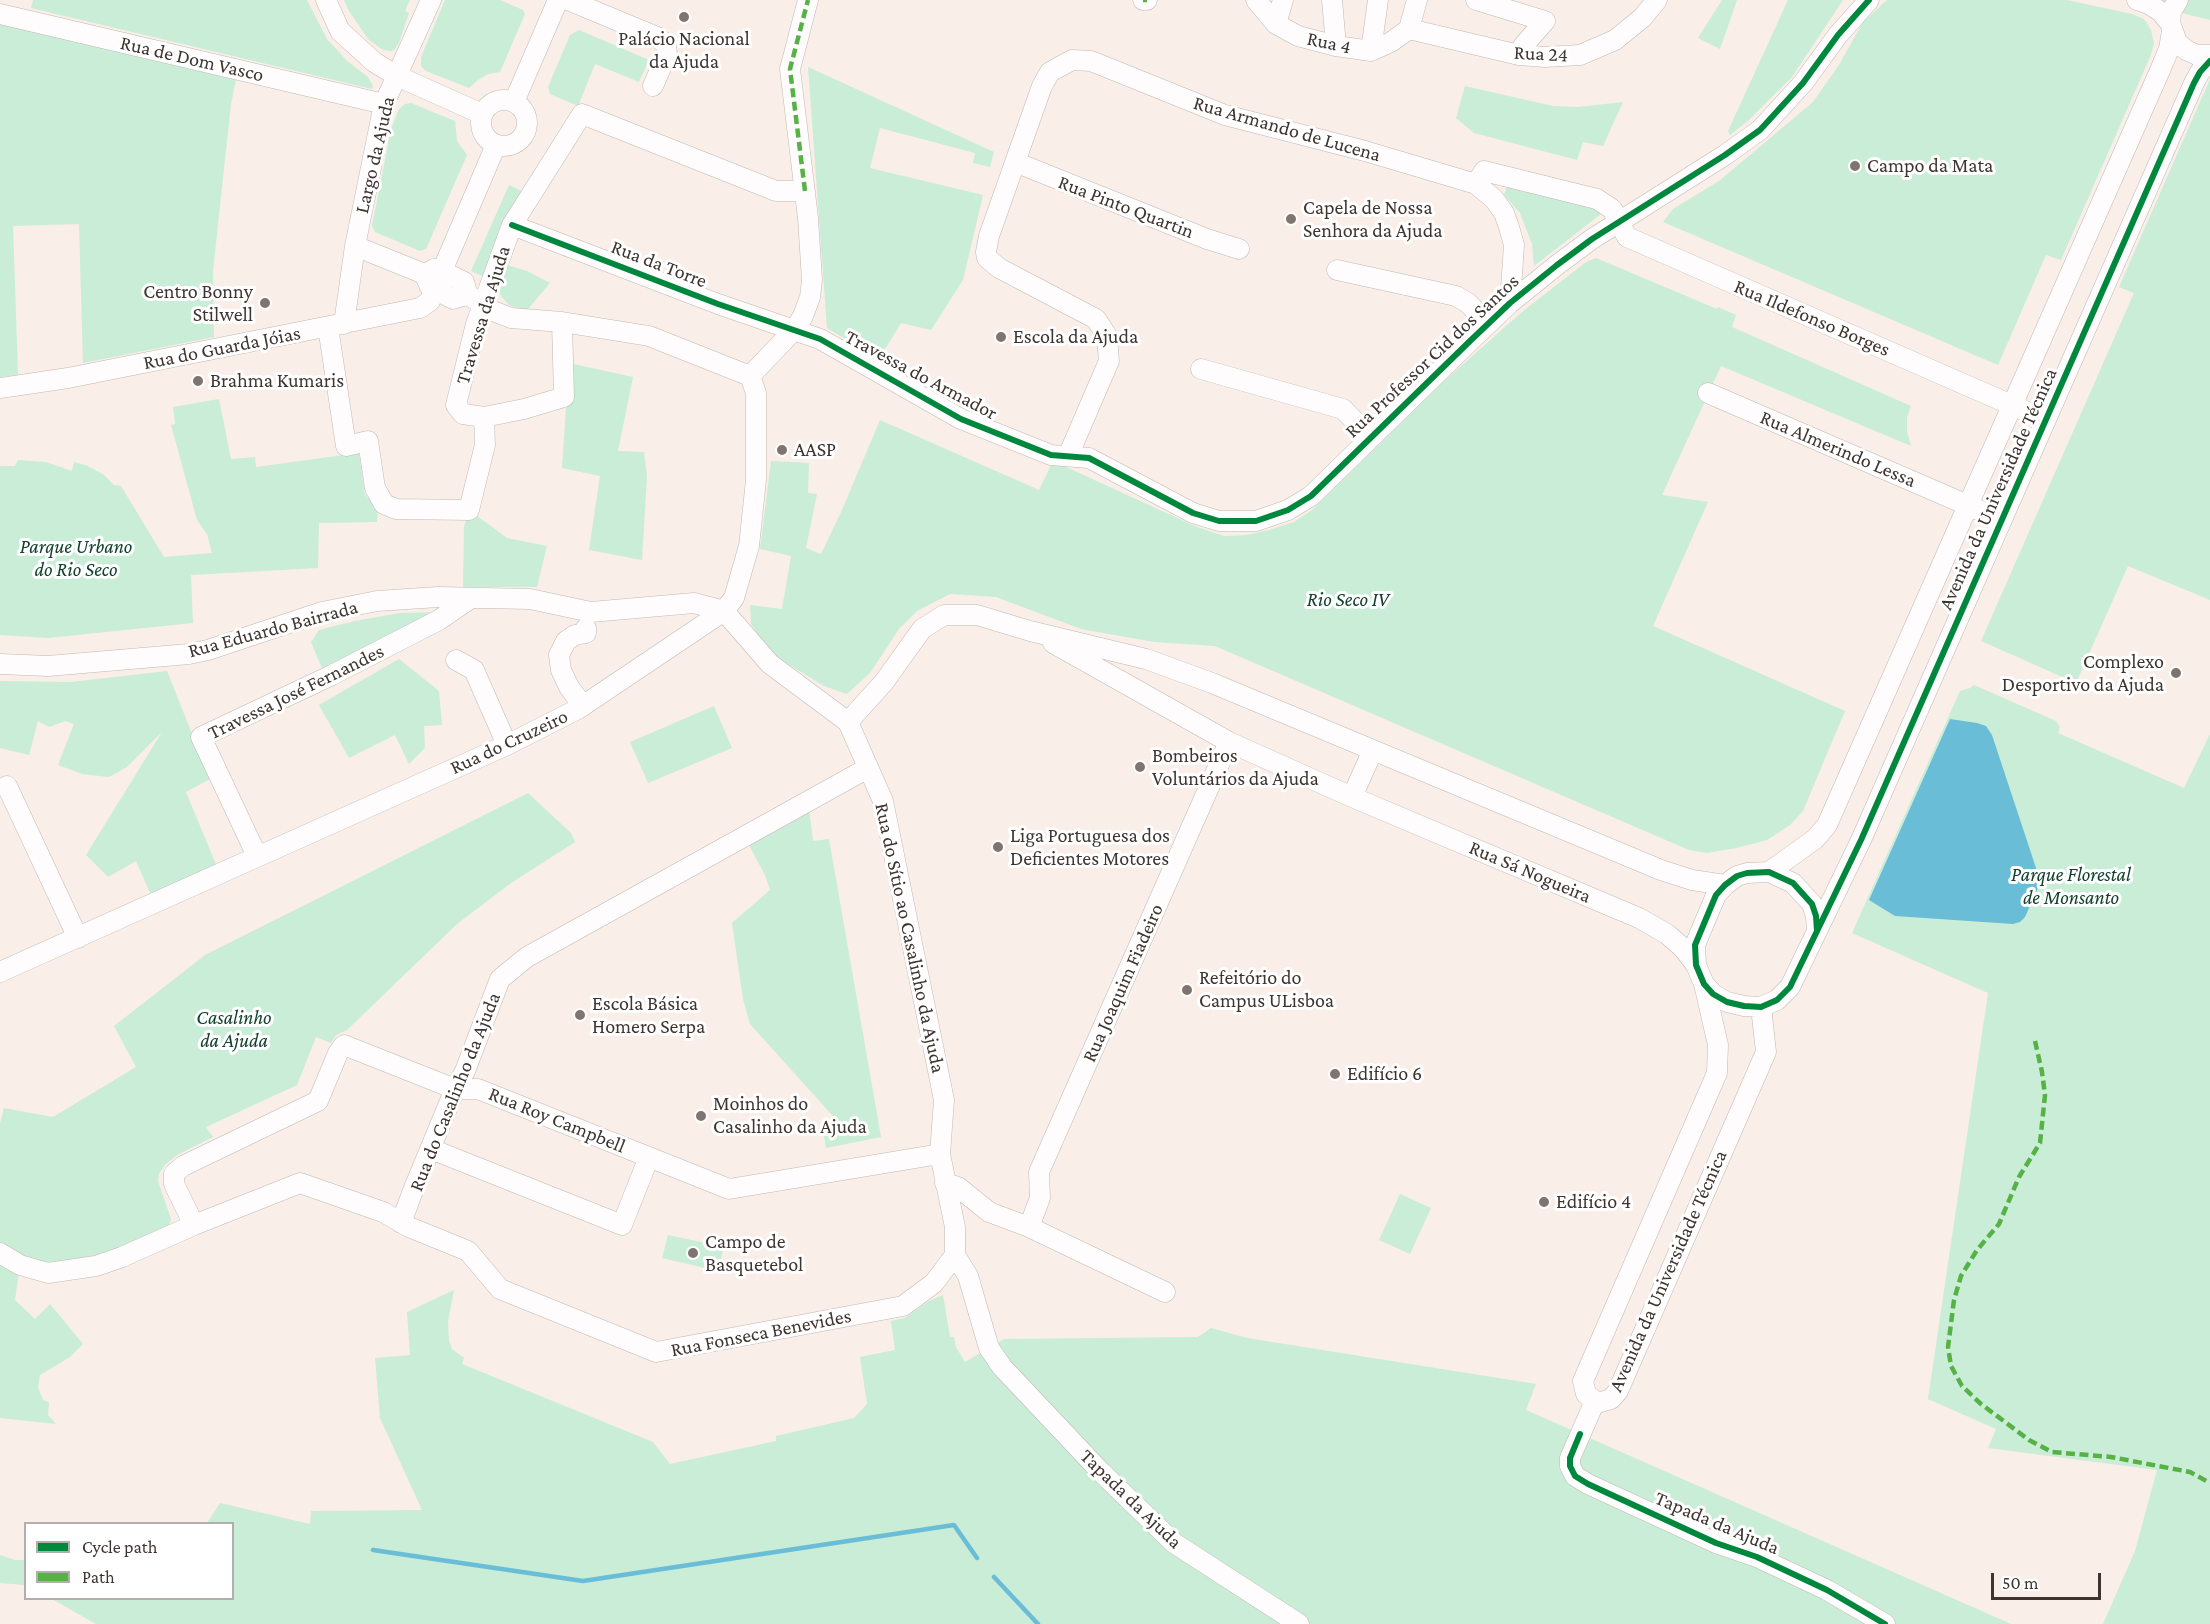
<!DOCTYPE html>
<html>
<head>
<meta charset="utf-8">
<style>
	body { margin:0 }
	#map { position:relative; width:2210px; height:1624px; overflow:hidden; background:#f9eee8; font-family:"Crimson Pro",serif }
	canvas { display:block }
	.legend { position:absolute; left:24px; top:1522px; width:210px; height:78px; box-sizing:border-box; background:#fff; border:2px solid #b2aeac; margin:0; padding:8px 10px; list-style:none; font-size:18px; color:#3e3430 }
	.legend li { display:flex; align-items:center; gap:12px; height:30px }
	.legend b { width:30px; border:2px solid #b2aeac }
	.scale { position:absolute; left:1991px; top:1573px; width:110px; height:27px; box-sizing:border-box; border:3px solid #3e3430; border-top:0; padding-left:8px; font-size:18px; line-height:21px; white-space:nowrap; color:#3e3430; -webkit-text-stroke:4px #fff; paint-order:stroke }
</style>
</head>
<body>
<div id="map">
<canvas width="2210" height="1624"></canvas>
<ul class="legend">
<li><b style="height:8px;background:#00873e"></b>Cycle path</li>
<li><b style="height:8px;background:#57b246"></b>Path</li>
</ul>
<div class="scale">50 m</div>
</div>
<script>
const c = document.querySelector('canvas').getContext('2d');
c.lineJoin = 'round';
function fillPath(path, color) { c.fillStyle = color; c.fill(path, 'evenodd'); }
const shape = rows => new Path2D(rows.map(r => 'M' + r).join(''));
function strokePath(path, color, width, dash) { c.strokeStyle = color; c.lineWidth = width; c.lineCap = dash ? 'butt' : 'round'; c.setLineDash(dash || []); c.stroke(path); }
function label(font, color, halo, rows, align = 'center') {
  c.font = font + ' "Crimson Pro",serif'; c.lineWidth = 6; c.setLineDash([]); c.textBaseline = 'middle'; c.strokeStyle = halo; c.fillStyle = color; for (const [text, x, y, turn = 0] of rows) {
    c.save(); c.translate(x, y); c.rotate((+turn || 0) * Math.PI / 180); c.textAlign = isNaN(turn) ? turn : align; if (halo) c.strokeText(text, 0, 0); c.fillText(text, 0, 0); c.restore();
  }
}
const green = shape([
	[33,0,307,0,327,39,347,61,368,77,373,86,372,89,31,8],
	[344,0,410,0,405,11,409,13,399,43,395,49,392,51,383,50,368,39,349,11],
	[445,0,500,0,523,10,525,14,500,72,488,74,478,80,469,88,426,71,421,66,421,57],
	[1722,0,1737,0,1720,49,1698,38],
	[1788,0,1843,0,1792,77,1749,120,1730,135,1728,131],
	[1887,0,2067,0,2132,14,2144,19,2151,30,2154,44,2150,57,2061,260,2046,255,1998,365,1663,222,1673,209,1719,181,1813,102,1839,65,1863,22],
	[2130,0,2210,0,2210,20],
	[0,21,236,80,231,104,213,271,214,337,83,363,79,224,13,226,18,375,0,377],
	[579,30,649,60,639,82,595,64,578,106,550,94,548,87,570,35],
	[808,67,994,152,990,167,973,163,975,153,880,128,870,168,983,195,963,280,931,330,901,323,879,359,827,328],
	[2210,79,2210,600,2128,566,2076,683,1981,641,2134,293,2119,287],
	[1465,86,1553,106,1578,107,1623,102,1603,146,1583,142,1577,160,1474,133,1456,118],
	[411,103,455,121,457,141,467,155,426,249,420,251,375,232,372,226,391,129,399,109,405,104],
	[509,185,524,192,487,278,471,271],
	[1507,186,1606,210,1534,266,1532,244,1520,213,1504,195],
	[1596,258,1717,309,1718,307,1736,315,1732,327,1911,406,1907,417,1907,431,1911,446,1721,366,1662,495,1708,502,1653,626,1845,711,1803,811,1790,825,1767,840,1736,848,1707,853,1689,850,1215,646,1154,642,1081,629,996,597,950,594,917,611,899,629,870,673,847,694,824,686,770,653,751,624,750,605,782,609,791,556,760,549,771,461,809,463,808,493,817,494,806,548,821,554,842,510,880,420,1039,490,1053,461,1197,527,1224,536,1247,535,1269,530,1294,522,1312,510,1443,382,1522,312,1586,262],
	[504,264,527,271,550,283,528,309,522,310,509,305,501,296,497,285],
	[569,363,633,377,618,451,644,452,647,476,642,560,589,550,600,476,562,468],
	[219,399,231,459,255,457,256,467,359,453,365,495,378,508,377,522,319,523,318,568,191,575,193,623,48,638,0,635,0,466,15,466,18,460,46,462,72,471,74,462,88,466,104,475,114,485,121,486,164,557,212,553,207,534,197,520,171,425,175,424,173,407],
	[469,510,507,538,547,546,537,587,463,587,464,527],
	[439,612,332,675,321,666,311,642,319,630,355,621,400,613],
	[399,659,439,691,442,725,424,726,425,748,409,764,395,735,349,758,319,705],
	[167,671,210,779,186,792,217,867,151,895,136,861,108,877,86,855,162,732,127,767,109,777,82,774,58,765,74,724,65,721,49,727,38,721,29,755,0,748,0,681,71,682],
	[1974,685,2056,721,2060,727,2058,733,2184,788,2210,734,2210,1624,2103,1624,2135,1551,2157,1470,1988,1448,1996,1429,1928,1399,1988,993,1852,933,1960,691,1970,688],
	[714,706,732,748,648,783,630,742],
	[528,793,571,833,575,842,511,883,457,924,347,1030,336,1035,331,1043,316,1037,297,1085,206,1127,213,1137,177,1155,165,1165,159,1174,158,1181,171,1219,169,1226,159,1235,90,1259,20,1264,15,1300,35,1319,50,1304,83,1344,70,1357,40,1375,38,1387,43,1400,49,1402,48,1415,56,1424,0,1418,0,1123,4,1108,53,1117,136,1067,114,1026,205,955],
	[809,809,813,841,829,839,881,1137,826,1148,823,1131,841,1125,750,1024,743,999,732,923,770,890,765,875,749,845],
	[1400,1194,1431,1208,1410,1254,1379,1240],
	[668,1235,724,1247,718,1271,662,1258],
	[454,1290,448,1321,449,1341,452,1349,464,1358,462,1364,653,1442,670,1464,776,1441,776,1436,854,1418,867,1404,860,1357,895,1350,891,1321,905,1318,929,1301,943,1295,950,1337,954,1337,956,1347,965,1362,1004,1339,1198,1337,1211,1328,1247,1338,1536,1384,1526,1410,2011,1624,96,1624,52,1599,232,1598,232,1524,207,1523,220,1503,310,1524,311,1511,422,1510,380,1418,375,1358,410,1355,407,1312],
	[0,1555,15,1560,25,1560,25,1585,0,1583]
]);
const water = shape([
	[1950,719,1977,723,1986,726,1992,735,2038,874,2038,888,2025,917,2020,922,2013,924,1895,916,1869,900]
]);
const stream = shape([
	[373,1550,583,1581,954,1525,977,1558],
	[994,1577,1038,1624]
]);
const minor = shape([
	[326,0,340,31,374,62,397,76,482,114],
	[568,0,657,37,666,44,667,54,653,86],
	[1143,0,1147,0],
	[1256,0,1276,24,1298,36,1336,46,1371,51,1391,42,1409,29],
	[1332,0,1336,46],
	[1476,0,1545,21,1523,46],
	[2137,0,2149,4,2161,12,2170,23],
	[2178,0,2171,12,2170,23,2177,42,2186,50,2197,55,2210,55],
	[0,14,384,104],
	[1276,24,1283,0],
	[1409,29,1519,55,1545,57,1580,55,1615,40,1642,18,1657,0],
	[1409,29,1417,0],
	[1371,51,1378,0],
	'481 123a23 23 0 1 1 46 0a23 23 0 1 1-46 0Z',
	[514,102,558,0],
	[1015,162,1207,239,1239,249],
	[1476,184,1484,171,1597,199,1612,209,1627,237,2046,420],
	[512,225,718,304,820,339,961,419,1051,455,1089,458,1193,513,1219,521,1256,521,1288,510,1311,496,1470,341,1510,303,1557,265,1592,239,1725,155,1760,130,1803,83,1838,35,1869,0],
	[355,246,427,275],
	[434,269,442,271,464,282,466,289,463,296,453,299,430,287,426,278,429,272,434,269],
	[1337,270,1456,296,1468,303,1488,324],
	[442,271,496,145],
	[465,293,493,311,511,318,562,322,649,336,750,376],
	[562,322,564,397,524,409,484,417,463,414,456,405,476,324,512,225,582,114,776,191,805,191],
	[344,324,355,246,384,104,431,0],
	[328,327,346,446,368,441,375,488,384,504,396,509,469,510,485,445,484,417],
	[1201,369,1343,409,1370,437],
	[750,376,795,329,803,316,810,297,812,280,808,218,790,69,808,0],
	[0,388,68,378,420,308,430,301,434,290],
	[1708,393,2002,520],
	[1068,456,1109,361,1107,336,1096,319,999,268,987,258,986,252,989,236,1042,86,1050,72,1072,60,1091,61,1225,115,1365,151,1476,184,1494,199,1504,213,1509,227,1514,245,1510,303],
	[724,611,770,664,848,722,883,801,944,1100,940,1154,955,1227,955,1255,968,1276,989,1348,1002,1367,1101,1472,1174,1543,1299,1624],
	[1053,643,1229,742,1352,797,1639,918,1667,934,1683,948,1696,965],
	[456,660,474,670,507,745],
	[0,664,48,666,189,654,208,650,322,612,377,601,438,597,530,599,591,612,694,603,724,611],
	[583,706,569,687,561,670,559,655,566,641,575,635,586,633,586,628],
	[848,722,884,682,922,629,944,615,977,615,1030,631,1146,659,1212,683,1661,870,1692,880,1725,885],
	[7,786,78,938],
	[1352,797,1373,750],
	[257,856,201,737,332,675,439,620,471,598],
	[1769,872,1815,839,1827,825,2161,68,2169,49,2172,31],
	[1817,931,1816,916,1812,904,1793,883,1769,872,1747,873,1737,876,1725,885,1716,895,1695,945,1696,965,1704,984,1713,994,1727,1002,1744,1006,1761,1007,1777,1000,1790,987,1861,840,2194,83,2200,72,2210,61],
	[0,972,507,745,578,709,724,611,734,598,749,546,756,480,756,393,750,376],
	[1704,984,1718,1045,1717,1073,1583,1381,1586,1394,1595,1401,1601,1402,1611,1399,1618,1391,1766,1052,1761,1007],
	[431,1149,622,1225,649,1157],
	[945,1183,958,1187,989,1212,1029,1227,1165,1292],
	[401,1223,414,1188,455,1089,465,1071,500,979,527,957,868,768],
	[194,1225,174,1184,174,1174,183,1166,318,1101,338,1053,344,1045,455,1089,478,1089,729,1189,940,1154],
	[1029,1227,1040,1198,1039,1172,1229,742],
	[0,1253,20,1265,48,1273,96,1266,122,1257,194,1225,300,1183,383,1212,409,1227,468,1251,500,1289,656,1352,903,1306,934,1283,955,1255],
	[1595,1401,1570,1458,1570,1466,1575,1476,1588,1484,1716,1543,1757,1557,1827,1590,1885,1624]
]);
const quiet = shape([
	[1143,0,1147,0],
	[805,191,790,69,808,0],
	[2035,1041,2042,1072,2045,1095,2040,1143,2019,1177,1999,1224,1977,1250,1961,1276,1954,1300,1948,1347,1951,1366,1962,1386,1981,1404,2029,1440,2052,1452,2111,1457,2190,1472,2210,1483]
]);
const cycleway = shape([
	[512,225,718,304,820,339,961,419,1051,455,1089,458,1193,513,1219,521,1256,521,1288,510,1311,496,1470,341,1510,303,1557,265,1592,239,1725,155,1760,130,1803,83,1838,35,1869,0],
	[1817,931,1816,916,1812,904,1793,883,1769,872,1747,873,1737,876,1725,885,1716,895,1695,945,1696,965,1704,984,1713,994,1727,1002,1744,1006,1761,1007,1777,1000,1790,987,1861,840,2194,83,2200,72,2210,61],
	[1580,1434,1570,1458,1570,1466,1575,1476,1588,1484,1716,1543,1757,1557,1827,1590,1885,1624]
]);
const markers = [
	[684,17,6,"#7f7570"],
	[1855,166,6,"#7f7570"],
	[1291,219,6,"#7f7570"],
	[265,303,6,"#7f7570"],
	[1001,337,6,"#7f7570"],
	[198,381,6,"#7f7570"],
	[782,450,6,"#7f7570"],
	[2176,673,6,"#7f7570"],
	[1140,767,6,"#7f7570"],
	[998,847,6,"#7f7570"],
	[1187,990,6,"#7f7570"],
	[580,1015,6,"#7f7570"],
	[1335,1074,6,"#7f7570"],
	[701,1116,6,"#7f7570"],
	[1544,1202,6,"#7f7570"],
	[693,1253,6,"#7f7570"]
];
const poiNames = [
	["Palácio Nacional",684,39,"center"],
	["da Ajuda",684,62,"center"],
	["Campo da Mata",1867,166],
	["Capela de Nossa",1303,208],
	["Senhora da Ajuda",1303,231],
	["Centro Bonny",253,292,"right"],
	["Stilwell",253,315,"right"],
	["Escola da Ajuda",1013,337],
	["Brahma Kumaris",210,381],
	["AASP",794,450],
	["Complexo",2164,662,"right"],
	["Desportivo da Ajuda",2164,685,"right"],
	["Bombeiros",1152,756],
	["Voluntários da Ajuda",1152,779],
	["Liga Portuguesa dos",1010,836],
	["Deficientes Motores",1010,859],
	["Refeitório do",1199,978],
	["Campus ULisboa",1199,1001],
	["Escola Básica",592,1004],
	["Homero Serpa",592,1027],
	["Edifício 6",1347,1074],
	["Moinhos do",713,1104],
	["Casalinho da Ajuda",713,1127],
	["Edifício 4",1556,1202],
	["Campo de",705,1242],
	["Basquetebol",705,1265]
];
const streetNames = [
	["Rua 4",1329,43,12],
	["Rua 24",1541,54,3],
	["Rua de Dom Vasco",192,59,13],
	["Rua Armando de Lucena",1287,129,16],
	["Largo da Ajuda",375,155,-77],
	["Rua Pinto Quartin",1126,207,21],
	["Rua da Torre",659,264,21],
	["Travessa da Ajuda",483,315,-73],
	["Rua Ildefonso Borges",1812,318,23],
	["Rua do Guarda Jóias",222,348,-11],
	["Rua Professor Cid dos Santos",1432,356,-43],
	["Travessa do Armador",921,375,28],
	["Rua Almerindo Lessa",1838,449,23],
	["Avenida da Universidade Técnica",1998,489,-66],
	["Rua Eduardo Bairrada",273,629,-15],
	["Travessa José Fernandes",296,692,-26],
	["Rua do Cruzeiro",509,742,-25],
	["Rua Sá Nogueira",1530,872,23],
	["Rua do Sítio ao Casalinho da Ajuda",910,938,78],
	["Rua Joaquim Fiadeiro",1123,983,-66],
	["Rua do Casalinho da Ajuda",455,1092,-68],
	["Rua Roy Campbell",557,1120,22],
	["Avenida da Universidade Técnica",1668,1271,-66],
	["Rua Fonseca Benevides",761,1333,-11],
	["Tapada da Ajuda",1131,1499,44],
	["Tapada da Ajuda",1717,1523,23]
];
const parkNames = [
	["Parque Urbano",76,547],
	["do Rio Seco",76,570],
	["Rio Seco IV",1348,600],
	["Parque Florestal",2071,875],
	["de Monsanto",2071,898],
	["Casalinho",234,1018],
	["da Ajuda",234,1041]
];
fillPath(green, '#c9edd7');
fillPath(water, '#6abdd7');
strokePath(stream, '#6abdd7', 4.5);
strokePath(minor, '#c1b8b3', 21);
strokePath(minor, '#fefcfc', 20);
strokePath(quiet, '#57b246', 4.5, [9, 4.5]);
strokePath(cycleway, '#00873e', 6);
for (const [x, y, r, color] of markers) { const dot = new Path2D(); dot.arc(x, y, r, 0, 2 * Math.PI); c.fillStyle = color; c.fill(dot); strokePath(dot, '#fff', 2); }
label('20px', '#3e3430', '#fff', poiNames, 'left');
label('20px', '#3e3430', '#fff', streetNames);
label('italic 20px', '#12402e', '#fff', parkNames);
</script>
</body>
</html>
